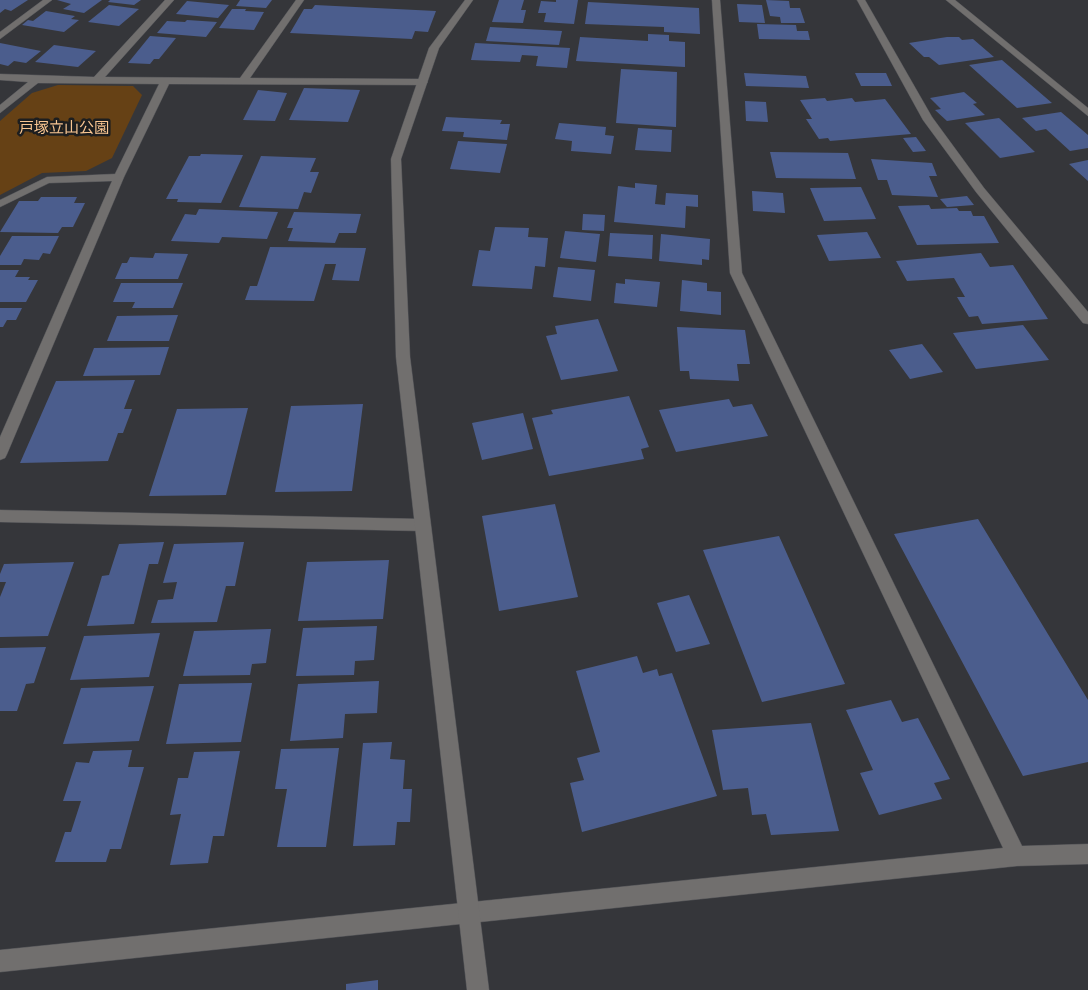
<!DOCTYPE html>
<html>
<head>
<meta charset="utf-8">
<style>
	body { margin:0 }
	canvas { display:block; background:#35363a }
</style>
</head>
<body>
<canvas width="1088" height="990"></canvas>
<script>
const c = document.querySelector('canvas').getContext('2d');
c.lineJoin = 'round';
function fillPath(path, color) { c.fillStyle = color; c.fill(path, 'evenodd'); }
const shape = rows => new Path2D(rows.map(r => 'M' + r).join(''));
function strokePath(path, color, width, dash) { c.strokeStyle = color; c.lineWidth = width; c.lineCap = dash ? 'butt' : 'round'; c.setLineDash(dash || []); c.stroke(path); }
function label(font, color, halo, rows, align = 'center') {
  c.font = font + ' "Titillium Web","Noto Sans JP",sans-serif'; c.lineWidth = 5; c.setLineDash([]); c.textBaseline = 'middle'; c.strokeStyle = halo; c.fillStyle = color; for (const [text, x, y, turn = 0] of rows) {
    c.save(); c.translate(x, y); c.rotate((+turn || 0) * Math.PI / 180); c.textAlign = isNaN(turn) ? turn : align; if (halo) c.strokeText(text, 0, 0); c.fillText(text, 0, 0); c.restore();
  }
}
const green = shape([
	[58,85,133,86,142,95,112,158,86,171,42,173,0,195,0,121,32,93]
]);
const building = shape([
	[0,0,28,0,11,11,5,9,0,13],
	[57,0,102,0,84,13,63,9,71,4],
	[110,0,141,0,134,5,108,2],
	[240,0,272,0,266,8,236,6],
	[499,0,524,0,521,10,526,10,523,23,492,22],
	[556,0,578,0,574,24,544,22,546,13,538,13,541,1,556,2],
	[766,0,789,1,790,8,800,8,805,23,781,23,780,17,770,16],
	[187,1,229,5,218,18,176,14],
	[588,2,699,8,700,34,664,32,664,27,585,24],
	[737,4,762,5,765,23,739,22],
	[109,5,139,9,119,26,88,22],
	[315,5,436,11,428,32,415,31,412,39,290,33,304,9,312,9],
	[232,9,246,9,245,11,264,12,254,30,219,28],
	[46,11,75,16,71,19,79,20,64,32,22,25,28,20,33,21],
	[187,20,217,22,206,37,157,33,167,21,185,22],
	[757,24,796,25,797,31,808,31,810,40,759,39],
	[490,27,562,31,559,45,486,41],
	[648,34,669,35,669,41,685,42,685,67,576,61,580,37,648,41],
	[150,36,176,38,159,59,154,59,150,64,128,63],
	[947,37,959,37,962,40,973,39,994,57,939,65,929,57,924,57,909,43],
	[0,43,41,51,26,63,14,61,8,66,0,64],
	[475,43,570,48,567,68,536,66,538,56,522,55,520,62,471,60],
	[54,45,96,51,78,67,35,62],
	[1002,60,1052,103,1017,108,969,65],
	[621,69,677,72,676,127,616,123],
	[744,73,806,76,809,88,746,86],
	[855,73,886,73,892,86,861,86],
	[304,88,360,90,348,122,289,120],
	[258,90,287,93,275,121,243,120],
	[964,92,977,103,973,104,985,115,947,121,935,110,941,109,930,98],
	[825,98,827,101,852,98,855,102,885,99,911,134,830,141,828,138,819,139,806,119,812,119,800,100],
	[745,101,766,102,768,122,746,121],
	[1061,112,1088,135,1088,148,1070,151,1046,129,1036,131,1022,118],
	[446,117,502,120,500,124,510,124,507,140,463,137,464,132,442,131],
	[999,118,1035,152,1000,158,965,123],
	[559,123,606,127,605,135,614,136,611,154,571,151,572,141,555,139],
	[638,128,672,130,671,152,635,150],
	[916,137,926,151,913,152,903,138],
	[458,141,507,144,500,173,450,169],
	[770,152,848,153,856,179,776,178],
	[201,154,243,155,221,203,177,202,178,199,166,199,189,156,200,156],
	[261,156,316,158,310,172,319,172,311,193,304,192,298,209,239,207],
	[871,159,932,163,937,176,929,176,938,197,892,195,887,180,878,180],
	[1088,160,1088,181,1069,164],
	[635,183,657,185,655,204,665,205,666,193,698,195,698,207,686,206,685,228,614,222,618,186,635,188],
	[861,187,876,219,824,221,810,188],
	[752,191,783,193,785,213,753,211],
	[967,196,974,205,947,207,940,199],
	[41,197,77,197,74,203,85,203,73,227,62,227,58,233,0,232,19,201,38,201],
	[929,205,931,209,957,208,959,211,971,211,973,216,984,216,999,243,917,245,898,206],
	[199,209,278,212,267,239,222,237,219,243,171,241,185,214,196,215],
	[294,212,361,214,356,233,339,233,335,243,288,241,293,228,287,228],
	[583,214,605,215,604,231,582,230],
	[495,227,529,228,528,237,548,238,545,267,535,266,532,289,472,286,479,250,490,251],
	[565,231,600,234,596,262,560,258],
	[867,232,881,258,829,261,817,235],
	[610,233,653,235,652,259,608,256],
	[661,234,710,239,709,260,702,259,702,265,659,261],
	[12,236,59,236,50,254,43,253,39,260,24,259,21,265,0,265,0,256],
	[270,247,366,248,359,281,332,280,336,264,325,264,314,301,245,300,250,286,257,286],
	[155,253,188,254,178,279,115,279,122,263,127,263,130,257,153,258],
	[981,253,990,267,1013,265,1048,319,982,324,978,316,969,317,957,297,965,297,954,278,907,281,896,261],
	[558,267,595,270,591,301,553,297],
	[0,270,19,270,15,277,30,277,28,280,38,280,26,302,0,302],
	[625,279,660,282,657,307,614,303,616,283,625,284],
	[682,280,707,283,707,291,721,292,721,315,680,311],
	[121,283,183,283,173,308,132,308,135,302,113,302],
	[0,308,22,308,16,320,7,320,3,327,0,327],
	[178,315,169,341,107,341,117,316],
	[598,319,618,371,561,380,546,336,557,334,555,326],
	[1023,325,1049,360,976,369,953,333],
	[677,327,745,330,750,364,737,364,739,381,690,379,689,371,680,371],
	[922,344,943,372,910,379,889,350],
	[169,347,160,375,83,376,94,348],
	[135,380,124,409,132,409,123,433,118,433,108,461,20,463,56,381],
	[629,396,649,447,641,449,644,459,549,476,532,418,553,414,551,410],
	[729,399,733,407,752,404,768,436,676,452,659,410],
	[363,404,352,491,275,492,291,406],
	[248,408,226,495,149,496,177,409],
	[523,413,533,449,482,460,472,423],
	[555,504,578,597,499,611,482,516],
	[978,519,1088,700,1088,762,1023,776,894,534],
	[779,536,845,684,762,702,703,550],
	[164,542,158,564,149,564,134,624,87,626,102,576,109,575,119,544],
	[244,542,235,586,226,586,217,622,151,623,158,600,173,599,177,582,163,583,174,544],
	[389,560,383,619,298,621,307,562],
	[74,562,48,636,0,637,0,597,6,582,0,582,0,574,4,564],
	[689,595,710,644,676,652,657,603],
	[377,626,374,660,355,661,354,675,296,676,303,628],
	[271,629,266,663,252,664,250,675,183,676,194,631],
	[160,633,149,677,70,680,84,636],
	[46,647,34,683,26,684,17,711,0,711,0,648],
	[637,656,643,673,657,669,659,676,672,673,717,796,582,832,570,783,584,780,577,758,600,752,576,671],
	[379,681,377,713,345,714,343,738,290,741,298,684],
	[252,683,241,742,166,744,179,684],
	[154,686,139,741,63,744,81,688],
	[891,700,902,722,918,718,950,779,934,783,942,799,879,815,860,773,873,770,846,710],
	[811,723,839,831,771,835,766,814,752,815,748,788,723,790,712,730],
	[392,742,390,759,405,760,403,789,412,789,410,822,397,822,395,845,353,846,363,743],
	[339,748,326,847,277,847,287,789,275,789,281,749],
	[132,750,128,767,144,767,121,849,110,849,106,862,55,862,65,832,71,832,81,801,63,801,76,762,89,763,93,751],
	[240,751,224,836,213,836,208,863,170,865,181,814,170,815,178,778,188,778,194,752],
	[378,980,378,990,346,990,346,984]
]);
const minor = shape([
	[43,0,52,0,0,39,0,32,43,0],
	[165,0,174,0,105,77,240,78,296,0,304,0,250,78,423,79,428,82,423,85,169,84,124,177,7,454,5,458,0,460,0,437,112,181,49,183,0,207,0,200,47,177,115,174,159,84,38,83,0,113,0,105,28,82,0,80,0,74,94,77,165,0],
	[712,0,720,0,742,273,1022,846,1088,844,1088,864,1017,866,0,972,0,950,1003,848,730,273,712,0],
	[857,0,865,0,932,117,984,188,1088,312,1088,324,1083,323,976,192,923,120,857,0],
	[946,0,955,0,1088,108,1088,116,946,0],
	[0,510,422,519,427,520,430,525,427,530,422,531,0,522,0,510]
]);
const tertiary = shape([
	[465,0,473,0,439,48,401,159,410,357,489,990,467,990,396,357,391,159,429,48,465,0]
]);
const farParknames = [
	["戸塚立山公園",64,129]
];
fillPath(green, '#664115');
fillPath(building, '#4b5d8d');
strokePath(minor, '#515256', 1);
strokePath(tertiary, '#515256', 1);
fillPath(minor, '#716f6e');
fillPath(tertiary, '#716f6e');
label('15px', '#f9c692', '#1d1e1f', farParknames);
</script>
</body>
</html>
